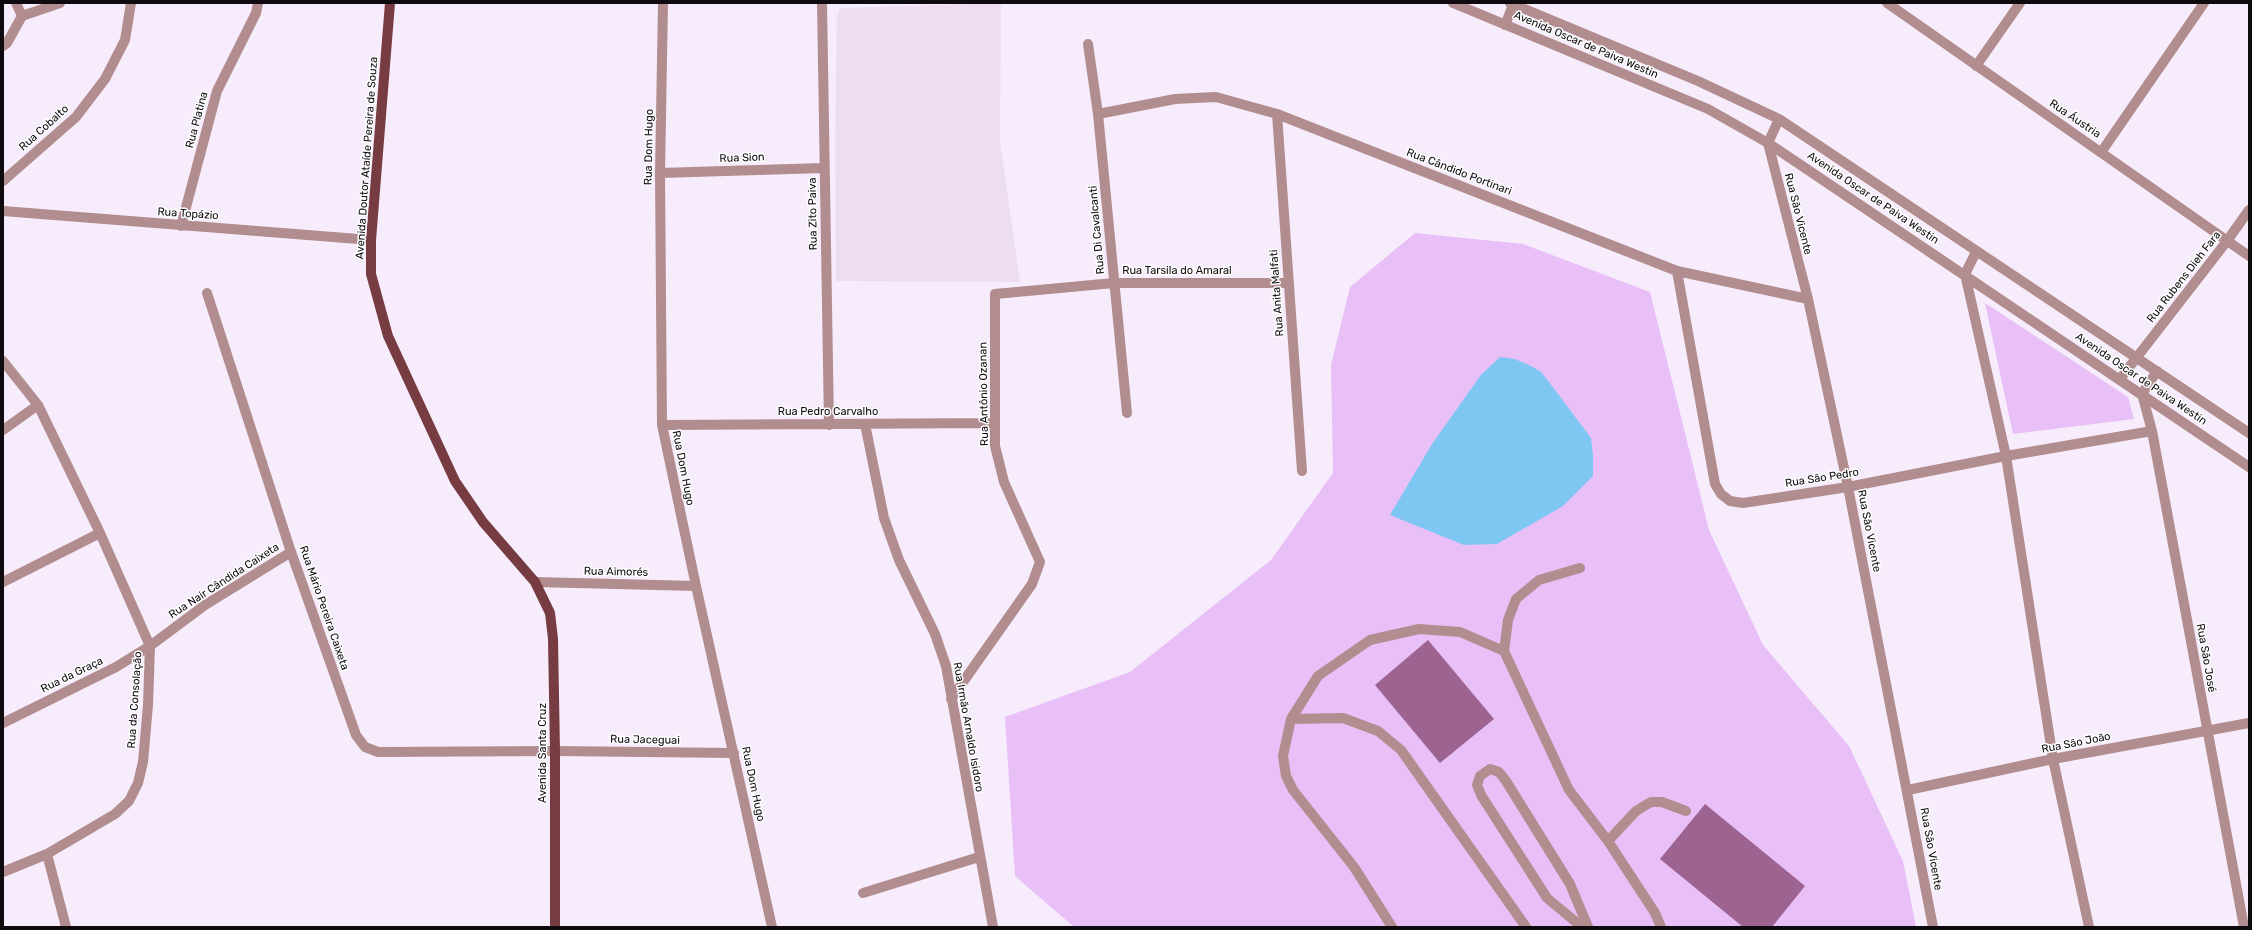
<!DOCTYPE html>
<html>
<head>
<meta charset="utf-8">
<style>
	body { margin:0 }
	#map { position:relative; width:2252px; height:930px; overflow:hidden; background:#f7ecfb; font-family:Rubik,sans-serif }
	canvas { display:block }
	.frame { position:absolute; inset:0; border:4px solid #0e0a0f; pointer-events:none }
</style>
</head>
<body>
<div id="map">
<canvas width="2252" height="930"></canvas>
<div class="frame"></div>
</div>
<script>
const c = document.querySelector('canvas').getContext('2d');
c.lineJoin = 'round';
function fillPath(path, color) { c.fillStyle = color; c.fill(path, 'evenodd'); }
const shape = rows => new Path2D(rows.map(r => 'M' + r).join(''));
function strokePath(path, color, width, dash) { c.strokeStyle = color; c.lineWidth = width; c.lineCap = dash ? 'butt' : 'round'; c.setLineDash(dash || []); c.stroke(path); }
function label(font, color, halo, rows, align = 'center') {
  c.font = font + ' Rubik,sans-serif'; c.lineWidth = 3; c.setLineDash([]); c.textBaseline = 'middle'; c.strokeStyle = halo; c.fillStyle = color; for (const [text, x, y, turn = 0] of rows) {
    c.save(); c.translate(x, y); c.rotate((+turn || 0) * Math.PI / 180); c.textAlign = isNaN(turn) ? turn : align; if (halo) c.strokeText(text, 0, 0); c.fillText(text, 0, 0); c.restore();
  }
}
const built = shape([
	[1001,3,1000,141,1020,282,836,281,835,142,837,17,840,8]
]);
const green = shape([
	[1415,233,1523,244,1650,292,1709,530,1763,645,1849,746,1903,861,1916,927,1074,927,1015,876,1005,717,1130,672,1271,560,1333,473,1331,365,1350,287],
	[1985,303,2128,397,2134,419,2013,434]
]);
const water = shape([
	[1500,357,1515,359,1531,366,1541,372,1552,386,1591,438,1593,456,1593,476,1563,506,1497,544,1464,545,1390,515,1432,444,1481,375]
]);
const building = shape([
	[1428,640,1494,719,1440,763,1375,685],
	[1705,804,1805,886,1772,927,1743,927,1660,859]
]);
const minor = shape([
	[663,3,660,173,662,425,696,586,772,927],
	[822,3,829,425],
	[1453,3,1708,109,1768,143,2249,467],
	[1510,3,1698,81,1779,119,2249,433],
	[1887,3,2249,256],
	[22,16,60,3],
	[1505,25,1514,3],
	[1088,44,1098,114,1127,413],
	[3,46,7,43,22,16,16,3],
	[1976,66,2020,3],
	[1098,114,1175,99,1216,97,1277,114,1677,271,1808,299],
	[1277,114,1302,471],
	[1779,119,1768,143,1808,299,1848,487,1933,927],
	[2102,151,2204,3],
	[660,173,824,168],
	[3,181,76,117,105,79,125,40,131,3],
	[3,211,371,240],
	[181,226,217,91,256,13,258,3],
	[1976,252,1965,274,2006,456,2053,759,2089,927],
	[1677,271,1715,484,1721,494,1730,501,1743,503,1848,487,2006,456,2152,431],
	[207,293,291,552,356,735,365,747,378,752,555,751,734,753],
	[3,361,38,405,100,533,150,646,148,705,143,762,138,783,129,801,115,814,47,854,3,872],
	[2157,371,2142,394,2152,431,2244,927],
	[2120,379,2227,241,2249,210],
	[865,424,884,518,899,560,935,634,946,666,993,927],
	[662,425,994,423],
	[3,430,38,405],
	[3,582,100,533],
	[535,582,696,586],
	[1504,651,1508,620,1516,599,1539,580,1580,568],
	[951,699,1032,584,1040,562,1004,482,995,446,995,294,1114,283,1288,283],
	[1291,719,1343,718,1378,731,1401,750,1526,927],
	[3,723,116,667,150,646,205,605,291,552],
	[1908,790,2053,759,2249,723],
	[1608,841,1636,811,1651,802,1662,802,1686,811],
	[47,854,66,927],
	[863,893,979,857],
	[1392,927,1354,867,1293,790,1286,776,1283,756,1291,719,1318,676,1370,640,1419,629,1460,632,1504,651,1569,790,1608,841,1655,913,1661,927],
	[1582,927,1547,898,1481,795,1477,785,1480,776,1490,769,1499,772,1506,781,1570,884,1588,927]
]);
const major = shape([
	[390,3,371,240,371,274,388,336,455,481,483,522,535,582,550,613,553,639,555,751,555,927]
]);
const streetNames = [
	["Avenida Oscar de Paiva Westin",1586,45,23],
	["Rua Áustria",2075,119,34],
	["Rua Platina",197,120,-75],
	["Rua Cobalto",44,128,-42],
	["Rua Dom Hugo",649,147,-89],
	["Avenida Doutor Ataíde Pereira de Souza",367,158,-86],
	["Rua Sion",742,158,-2],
	["Rua Cândido Portinari",1459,172,21],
	["Avenida Oscar de Paiva Westin",1873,198,34],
	["Rua Topázio",188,214,4],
	["Rua Zito Paiva",813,214,-91],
	["Rua São Vicente",1798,214,76],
	["Rua Di Cavalcanti",1097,230,-95],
	["Rua Tarsila do Amaral",1177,271],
	["Rua Rubens Dieh Fara",2184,277,-52],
	["Rua Anita Malfati",1277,293,-94],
	["Avenida Oscar de Paiva Westin",2141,379,34],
	["Rua Antônio Ozanan",984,394,-91],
	["Rua Pedro Carvalho",828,412],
	["Rua Dom Hugo",683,468,79],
	["Rua São Pedro",1822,478,-9],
	["Rua São Vicente",1869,531,79],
	["Rua Aimorés",616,572,1],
	["Rua Nair Cândida Caixeta",224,581,-33],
	["Rua Mário Pereira Caixeta",324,608,71],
	["Rua São José",2206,658,80],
	["Rua da Graça",72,675,-26],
	["Rua da Consolação",135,700,-86],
	["Rua Irmão Arnaldo Isidoro",968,727,80],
	["Rua Jaceguai",645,740,1],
	["Rua São João",2076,743,-11],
	["Avenida Santa Cruz",543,753,-90],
	["Rua Dom Hugo",753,784,78],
	["Rua São Vicente",1931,849,80]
];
fillPath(built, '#edddf3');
fillPath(green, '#e8bff7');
fillPath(water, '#7ec7f3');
fillPath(building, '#9d6492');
strokePath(minor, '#b18d8f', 10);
strokePath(major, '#763c42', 10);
label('11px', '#0e0a0f', '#fdfefd', streetNames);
</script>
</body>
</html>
